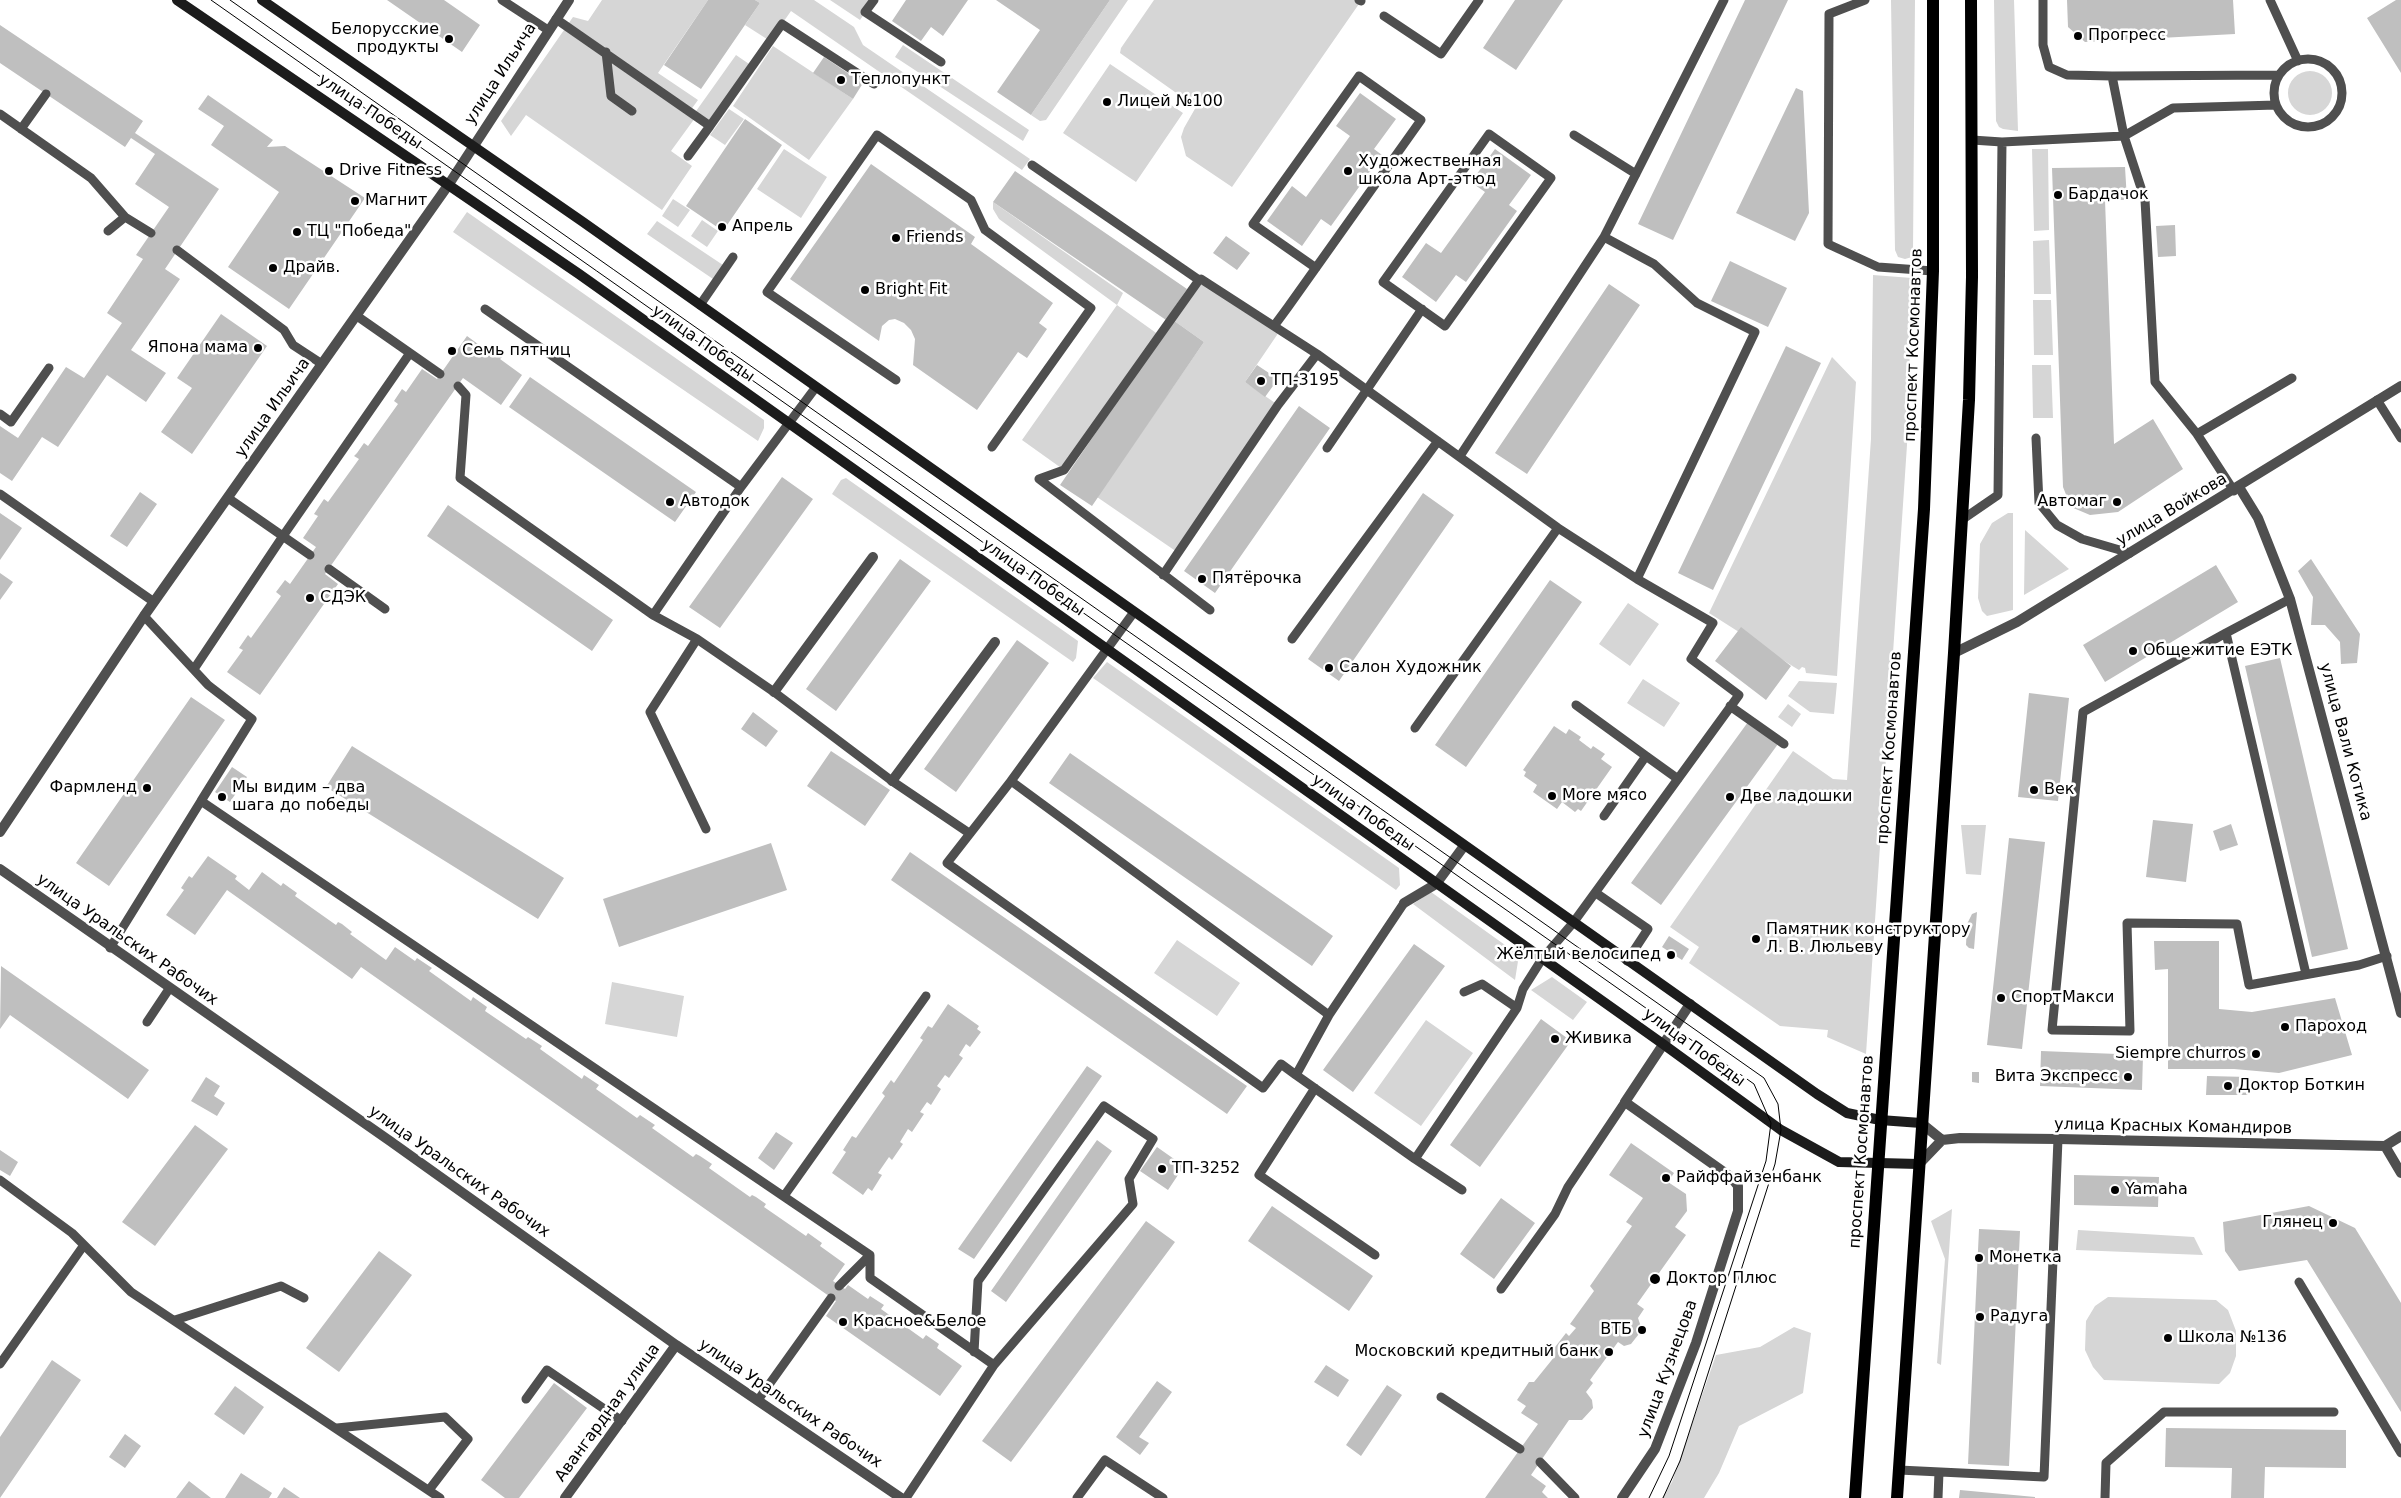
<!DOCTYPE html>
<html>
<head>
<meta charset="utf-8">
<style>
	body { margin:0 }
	canvas { display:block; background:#fff }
</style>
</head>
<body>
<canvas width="2401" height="1498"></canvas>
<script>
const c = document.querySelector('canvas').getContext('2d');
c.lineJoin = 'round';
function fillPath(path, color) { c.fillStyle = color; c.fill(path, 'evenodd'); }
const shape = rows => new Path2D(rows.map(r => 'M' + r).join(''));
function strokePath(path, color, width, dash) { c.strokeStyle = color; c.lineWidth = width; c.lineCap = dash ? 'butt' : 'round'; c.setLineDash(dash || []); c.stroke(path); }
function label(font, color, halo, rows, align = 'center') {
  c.font = font + ' "DejaVu Sans",sans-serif'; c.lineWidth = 5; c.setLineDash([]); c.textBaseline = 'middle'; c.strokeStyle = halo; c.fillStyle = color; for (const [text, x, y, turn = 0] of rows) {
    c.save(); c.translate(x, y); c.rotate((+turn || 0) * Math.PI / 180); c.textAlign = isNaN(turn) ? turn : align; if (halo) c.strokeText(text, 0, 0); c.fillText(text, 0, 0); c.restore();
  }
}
const green = shape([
	[602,0,708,0,658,73,698,100,690,111,695,118,671,151,692,166,662,210,526,115,511,136,501,121,573,17,588,21],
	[755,0,814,0,854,27,863,45,1030,159,1022,170,791,11,770,41,745,25,760,3],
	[830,0,874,0,860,20],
	[1110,0,1128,0,1046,120,1040,121,1031,115],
	[1154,0,1359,0,1361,1,1232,187,1186,156,1181,137,1184,128,1196,107,1120,53,1121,48],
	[1891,0,1915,0,1913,250,1912,257,1905,259,1898,257,1895,250],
	[1994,0,2014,0,2018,131,2003,129,1999,127,1996,121],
	[903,45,1029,130,1023,141,895,57],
	[773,46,853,99,809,160,733,106],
	[736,55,752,66,710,126,694,114],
	[1110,64,1183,113,1136,182,1063,133],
	'2288 93a22 22 0 1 1 44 0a22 22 0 1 1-44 0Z',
	[729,109,744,119,725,145,710,135],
	[784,149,827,177,801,218,757,189],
	[2032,149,2048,149,2049,230,2034,231],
	[673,199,690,210,678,227,662,216],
	[993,202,1123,293,1117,305,1159,335,1064,470,1022,440,1117,305,999,219,993,209],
	[467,212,764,420,764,428,758,441,453,232],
	[702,220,718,231,707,247,691,236],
	[657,221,723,265,713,279,647,234],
	[2049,240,2051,294,2034,294,2033,241],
	[1873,275,1912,278,1907,445,1866,1054,1827,1037,1828,1030,1780,1026,1689,963,1699,947,1670,927,1793,751,1833,779,1847,780,1871,439],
	[1201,279,1279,332,1245,382,1278,405,1177,552,1097,497,1204,342,1173,320],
	[2033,300,2051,300,2053,355,2034,355],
	[1832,357,1856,382,1837,676,1806,673,1805,668,1802,667,1799,670,1794,667,1709,613],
	[2032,365,2051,365,2053,418,2033,418],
	[846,478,1078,641,1076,658,1073,662,832,494,841,480],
	[2008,513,2013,513,2013,610,1987,616,1982,611,1978,598,1980,544,1992,523],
	[2025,530,2069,569,2024,595],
	[1628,603,1659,624,1630,666,1599,644],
	[1107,662,1399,868,1400,885,1396,890,1093,678],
	[1643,679,1680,703,1664,727,1627,703],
	[1799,681,1837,683,1834,714,1810,712,1788,696],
	[1788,704,1801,714,1792,727,1778,717],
	[1961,825,1986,825,1981,875,1966,874],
	[1431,892,1519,955,1515,980,1413,904],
	[1177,940,1240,983,1217,1016,1154,973],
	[1552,977,1587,1002,1573,1020,1531,990],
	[612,982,684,996,677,1037,605,1024],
	[1426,1020,1473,1053,1421,1126,1374,1093],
	[1952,1209,1941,1365,1937,1363,1945,1259,1931,1221],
	[2078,1230,2194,1237,2203,1255,2076,1250],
	[2108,1297,2216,1300,2228,1310,2236,1331,2236,1356,2230,1373,2219,1384,2104,1380,2093,1367,2085,1350,2086,1321,2095,1306],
	[1794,1327,1811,1333,1803,1393,1739,1426,1719,1473,1704,1498,1662,1498,1672,1482,1716,1355,1760,1347]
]);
const building = shape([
	[387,0,444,0,480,25,462,52],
	[708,0,755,0,760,3,701,89,664,65],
	[906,0,968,0,943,36,931,27,921,41,892,21],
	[996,0,1110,0,1031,115,997,92,1040,30],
	[1515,0,1563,0,1516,70,1483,48],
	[1745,0,1788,0,1673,240,1638,224],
	[2067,0,2233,0,2235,34,2085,42,2068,27],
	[2396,0,2401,0,2401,73,2367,18],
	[0,25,143,121,135,133,219,189,165,269,180,279,131,350,166,373,146,402,107,375,58,447,42,437,12,481,0,473,0,426,18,438,66,367,84,378,122,323,107,313,143,259,136,255,169,207,135,184,155,154,131,138,125,147,0,63],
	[824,57,863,83,853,99,813,73],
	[1796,88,1803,91,1809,213,1795,241,1736,213],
	[1360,93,1396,119,1374,149,1382,155,1331,226,1321,219,1302,246,1267,221,1292,186,1306,197,1350,136,1336,126],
	[208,95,273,140,267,147,285,146,365,198,289,309,228,267,279,192,211,145,224,126,198,109],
	[745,119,782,145,723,231,686,206],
	[1495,149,1531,175,1509,205,1517,211,1466,282,1456,275,1436,302,1402,277,1426,243,1441,253,1485,192,1471,182],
	[871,164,975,237,971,244,1053,303,1039,323,1047,329,1027,358,1018,352,977,410,913,365,915,339,911,330,904,323,895,319,889,320,882,326,879,341,790,279],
	[2125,167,2127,200,2105,200,2114,444,2153,419,2183,469,2118,512,2090,515,2071,507,2063,487,2052,168],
	[1015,171,1187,289,1166,320,993,202],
	[2175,225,2176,256,2158,257,2156,226],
	[1226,236,1250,253,1237,270,1213,253],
	[1730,261,1787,288,1768,327,1711,301],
	[1609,284,1640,305,1527,474,1495,453],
	[221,314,267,346,192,454,161,432,192,388,177,378],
	[1173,320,1204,342,1092,506,1060,485],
	[467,336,486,350,488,347,502,357,500,359,522,375,501,405,463,378,325,574,338,584,260,695,227,672,243,650,239,648,248,635,251,638,281,596,276,592,285,580,290,584,316,547,303,538,318,516,314,514,324,499,328,502,359,459,354,456,357,453,364,443,368,446,398,404,394,401,402,389,406,392,422,369,437,379],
	[1786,346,1821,363,1713,590,1678,573],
	[1257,365,1278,379,1265,397,1245,382],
	[530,377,696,492,675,522,509,407],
	[1299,406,1330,428,1215,593,1184,571],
	[782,477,813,499,720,628,689,607],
	[140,492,157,504,127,547,110,536],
	[1423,493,1454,515,1339,681,1308,659],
	[448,505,613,620,592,651,427,536],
	[0,513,22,528,0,560],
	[900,559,931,581,836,711,806,689],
	[2311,559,2360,634,2357,663,2341,664,2340,642,2325,625,2311,625,2313,597,2298,571],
	[2216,565,2238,602,2105,682,2083,645],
	[0,573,13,582,0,600],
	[1550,580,1582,602,1466,767,1435,745],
	[1741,627,1791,666,1766,700,1715,661],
	[1017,640,1049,663,956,792,924,769],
	[2280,658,2348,949,2312,957,2245,666],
	[2029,693,2069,698,2058,801,2018,797],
	[191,697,225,720,109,886,76,863],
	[753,712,778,731,766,747,741,729],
	[1748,722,1778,744,1661,905,1631,883],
	[1554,726,1566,734,1569,729,1581,737,1579,740,1591,749,1593,746,1605,754,1601,759,1612,767,1581,811,1578,809,1575,812,1562,802,1557,809,1533,792,1537,785,1524,776,1526,772,1523,770],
	[352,746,564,878,538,919,326,787],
	[831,751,890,790,865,826,807,786],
	[1070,753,1333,936,1312,966,1049,783],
	[232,767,247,777,230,802,215,792],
	[2153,820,2193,824,2186,882,2146,877],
	[2231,824,2238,845,2220,851,2213,831],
	[2009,838,2045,842,2022,1049,1987,1045],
	[771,843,787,890,619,947,603,899],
	[910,852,1247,1086,1227,1114,891,880],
	[208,856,237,876,235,879,249,890,262,872,281,886,283,883,297,893,295,896,336,925,338,922,342,924,352,932,350,934,386,960,395,947,415,961,417,958,432,968,429,971,471,1001,473,997,487,1007,485,1011,526,1039,528,1037,542,1046,540,1049,582,1079,584,1075,599,1085,596,1089,637,1118,640,1115,655,1125,652,1128,693,1157,696,1154,700,1156,712,1164,709,1168,750,1197,752,1195,756,1197,766,1204,764,1207,806,1236,808,1233,822,1243,820,1246,845,1264,833,1281,845,1289,848,1285,868,1299,870,1296,884,1305,881,1309,923,1339,926,1335,939,1344,937,1348,962,1366,940,1396,826,1316,836,1301,361,967,352,979,227,890,195,935,166,915,184,890,181,888,189,876,192,878],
	[1977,912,1974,949,1969,948,1966,945,1967,924,1972,914],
	[1669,936,1689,949,1682,960,1662,947],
	[2154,941,2219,941,2219,1009,2252,1012,2335,998,2352,1055,2279,1073,2234,1069,2168,1069,2168,969,2155,970],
	[1414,944,1445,966,1353,1092,1323,1070],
	[1,966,149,1070,128,1099,10,1015,0,1029],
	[948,1004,979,1026,977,1029,981,1032,970,1047,966,1044,959,1055,963,1058,949,1078,945,1075,937,1086,941,1089,931,1105,927,1102,920,1112,924,1114,912,1132,908,1129,900,1142,903,1144,892,1160,889,1157,878,1173,882,1175,872,1191,868,1188,863,1195,832,1173,846,1152,843,1150,852,1136,856,1138,885,1096,882,1093,891,1080,894,1083,923,1040,920,1038,928,1026,932,1028],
	[1541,1019,1571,1041,1480,1167,1450,1145],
	[2041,1051,2143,1055,2142,1090,2040,1086],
	[1087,1066,1102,1076,974,1259,958,1249],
	[1972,1072,1979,1072,1979,1083,1972,1082],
	[2207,1076,2249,1077,2249,1095,2206,1095],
	[206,1077,220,1086,214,1096,225,1103,217,1116,191,1101],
	[195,1125,228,1149,155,1246,122,1222],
	[776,1132,793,1143,774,1170,758,1158],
	[1097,1140,1112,1151,1006,1302,991,1291],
	[1631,1143,1674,1173,1668,1182,1686,1194,1687,1211,1675,1227,1686,1235,1637,1304,1644,1309,1638,1318,1642,1330,1631,1344,1624,1346,1618,1342,1590,1380,1593,1383,1586,1392,1592,1400,1593,1408,1582,1420,1569,1420,1531,1475,1546,1486,1542,1492,1548,1498,1485,1498,1538,1424,1521,1413,1526,1406,1517,1400,1529,1382,1534,1382,1555,1356,1552,1351,1566,1333,1569,1336,1576,1328,1570,1324,1594,1291,1590,1286,1632,1226,1626,1222,1643,1198,1609,1175],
	[1157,1147,1184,1166,1168,1190,1140,1171],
	[0,1150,18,1162,10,1176,0,1170],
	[2074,1175,2159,1177,2158,1207,2074,1205],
	[1501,1198,1535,1223,1494,1279,1460,1254],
	[1272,1206,1373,1276,1349,1311,1248,1241],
	[2309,1206,2355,1228,2401,1303,2401,1412,2307,1260,2239,1271,2225,1251,2223,1222],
	[1146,1221,1175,1242,1011,1462,982,1441],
	[1979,1229,2020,1231,2009,1466,1968,1464],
	[379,1251,412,1275,339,1372,306,1348],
	[52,1360,81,1380,0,1498,0,1437],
	[1326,1365,1349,1380,1338,1397,1314,1382],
	[1157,1381,1172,1392,1139,1437,1149,1443,1140,1455,1116,1437],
	[554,1383,587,1408,519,1498,505,1498,481,1480],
	[1387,1385,1402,1395,1361,1456,1346,1445],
	[235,1386,264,1407,244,1435,214,1414],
	[2166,1428,2346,1430,2346,1468,2265,1467,2264,1498,2231,1498,2232,1468,2165,1467],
	[125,1434,141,1446,125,1468,109,1457],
	[241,1473,272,1493,269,1498,225,1498],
	[189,1481,211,1498,176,1498],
	[284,1487,300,1498,277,1498],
	[1960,1490,2035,1497,2035,1498,1959,1498]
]);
const service = shape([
	[502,0,548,30],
	[874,0,865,12,941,62],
	[1359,0,1361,1],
	[1865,0,1829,14,1828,244,1878,267,1933,271],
	[2043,0,2043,45,2049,67,2067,75,2112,76,2124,136,2145,200,2155,382,2197,434,2234,491],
	[2270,0,2298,61],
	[1384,16,1441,54,1479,0],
	[556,19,710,126,782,24,874,84],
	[606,52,611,96,632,111],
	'2274 93a34 34 0 1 1 68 0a34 34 0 1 1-68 0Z',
	[2112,76,2279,75],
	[0,114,91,178,125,217,151,233],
	[21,129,46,94],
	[1489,134,1551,178,1445,326,1383,282,1489,134],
	[1574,135,1636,174],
	[1972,140,2002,142,2124,136,2173,108,2276,105],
	[688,156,710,126],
	[1032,165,1199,280,1201,279,1317,354,1558,528,1637,579,1713,623,1691,659,1739,695,1573,923,1542,959,1523,989,1517,1008,1415,1159,1462,1190],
	[108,231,125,217],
	[1604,237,1654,264,1697,303,1755,332,1637,579],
	[177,250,284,330,293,345,322,364],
	[700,305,733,257],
	[485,309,741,487],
	[357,316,440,374],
	[1274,326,1288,307,1421,120,1359,76,1253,224,1316,268],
	[896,380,767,292,877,135,971,200,985,230,1091,308,992,447],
	[458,386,466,395,460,478,653,615],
	[816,387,741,487,653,615,697,639,774,692,892,781,969,833],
	[2377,400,2401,438],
	[0,414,11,422,49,368],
	[2197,434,2292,378],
	[2036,438,2039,503,2057,525,2082,539,2130,553],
	[1327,448,1422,309],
	[1460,456,1604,237,1724,0],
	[1039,479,1064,470,1199,280],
	[1039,479,1210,610],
	[0,494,154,602],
	[228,498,310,555],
	[1963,519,1998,495,2002,142],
	[329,569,385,609],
	[1163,575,1278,405,1317,354],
	[2290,599,2226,633,2306,974],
	[1134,612,1011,781,1329,1015,1296,1075,1415,1159],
	[144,616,208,685,252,719,201,801],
	[2226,633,2083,712,2052,1030,2130,1031,2127,923,2237,924,2249,985,2359,965,2387,956],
	[697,639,650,712,706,829],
	[1292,639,1438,441],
	[194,669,283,536,410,353],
	[1576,705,1646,756],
	[1730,706,1784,744],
	[1415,728,1558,528],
	[1011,781,947,863,1263,1088,1281,1064,1296,1075],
	[1604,816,1646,756,1678,779],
	[1596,893,1648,929,1627,961],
	[110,948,201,801,870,1255,870,1278,994,1365],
	[1464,992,1482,984,1517,1008],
	[1329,1015,1404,903],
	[147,1022,169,989],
	[1315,1088,1259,1175,1375,1255],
	[0,1180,72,1233,131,1292,440,1498],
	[784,1196,926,996],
	[2299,1282,2401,1453],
	[839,1286,870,1255],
	[1501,1289,1555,1214,1568,1187,1625,1102],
	[175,1320,281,1286,304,1298],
	[0,1364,84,1245],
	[1441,1397,1520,1449],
	[526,1399,547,1370,622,1421],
	[758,1400,831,1298],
	[337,1428,445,1417,468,1439,429,1490],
	[1540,1462,1575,1498],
	[1899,1470,2044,1477,2058,1139],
	[906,1498,994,1365,1133,1204,1129,1179,1153,1139,1104,1106,978,1281,974,1352],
	[1077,1498,1105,1460,1163,1498],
	[1938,1498,1939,1472],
	[2105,1498,2106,1463,2164,1412,2334,1412]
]);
const minor = shape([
	[2239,487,2258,518,2290,599,2401,1013],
	[1954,653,2017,622,2401,386],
	[774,692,873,557],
	[892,781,995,642],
	[0,869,390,1141,676,1345,901,1498],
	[1404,903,1436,884,1464,846],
	[565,1498,676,1345],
	[1622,1498,1655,1449,1696,1343,1738,1211,1738,1186,1731,1177,1625,1102,1690,1004]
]);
const tertiary = shape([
	[0,832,144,616,449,184,569,0],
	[1921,1123,1942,1140],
	[1942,1140,1960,1138,2058,1139,2385,1146,2401,1136],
	[2385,1146,2401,1173],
	[1919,1164,1942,1140]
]);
const secondary = shape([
	[177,0,579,274,1663,1044,1781,1130,1839,1162,1919,1164],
	[262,0,583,222,1817,1094,1847,1113,1880,1120,1921,1123]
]);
const primary = shape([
	[1855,1498,1924,509,1933,271,1933,0],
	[1897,1498,1954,653,1969,400,1972,277,1971,0]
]);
const tram = shape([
	[211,0,1754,1084,1771,1123,1766,1161,1669,1456,1649,1498],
	[230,0,1764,1078,1778,1104,1781,1130,1775,1164,1680,1461,1663,1498]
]);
const markers = [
	[2078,36,5,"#000"],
	[449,39,5,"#000"],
	[841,80,5,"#000"],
	[1107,102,5,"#000"],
	[329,171,5,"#000"],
	[1348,171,5,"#000"],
	[2058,195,5,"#000"],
	[355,201,5,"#000"],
	[722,227,5,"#000"],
	[297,232,5,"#000"],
	[896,238,5,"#000"],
	[273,268,5,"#000"],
	[865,290,5,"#000"],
	[258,348,5,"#000"],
	[452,351,5,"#000"],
	[1261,381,5,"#000"],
	[670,502,5,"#000"],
	[2117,502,5,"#000"],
	[1202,579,5,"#000"],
	[310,598,5,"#000"],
	[2133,651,5,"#000"],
	[1329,668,5,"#000"],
	[147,788,5,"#000"],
	[2034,790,5,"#000"],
	[1552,796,5,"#000"],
	[222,797,5,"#000"],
	[1730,797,5,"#000"],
	[1756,939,5,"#000"],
	[1671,955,5,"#000"],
	[2001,998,5,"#000"],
	[2285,1027,5,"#000"],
	[1555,1039,5,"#000"],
	[2256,1054,5,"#000"],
	[2128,1077,5,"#000"],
	[2228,1086,5,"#000"],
	[1162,1169,5,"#000"],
	[1666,1178,5,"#000"],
	[2115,1190,5,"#000"],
	[2333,1223,5,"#000"],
	[1979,1258,5,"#000"],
	[1655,1279,6,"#000"],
	[1980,1317,5,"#000"],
	[843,1322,5,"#000"],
	[1642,1330,5,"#000"],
	[2168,1338,5,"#000"],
	[1609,1352,5,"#000"]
];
const poiNames = [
	["Белорусские",439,30,"right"],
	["продукты",439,48,"right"],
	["Прогресс",2088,36],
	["Теплопункт",851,80],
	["Лицей №100",1117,102],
	["Художественная",1358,162],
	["школа Арт-этюд",1358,180],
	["Drive Fitness",339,171],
	["Бардачок",2068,195],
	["Магнит",365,201],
	["Апрель",732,227],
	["ТЦ \"Победа\"",307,232],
	["Friends",906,238],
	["Драйв.",283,268],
	["Bright Fit",875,290],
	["Япона мама",248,348,"right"],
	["Семь пятниц",462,351],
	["ТП-3195",1271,381],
	["Автодок",680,502],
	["Автомаг",2107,502,"right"],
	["Пятёрочка",1212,579],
	["СДЭК",320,598],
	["Общежитие ЕЭТК",2143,651],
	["Салон Художник",1339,668],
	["Фармленд",137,788,"right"],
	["Мы видим – два",232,788],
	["шага до победы",232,806],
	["Век",2044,790],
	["More мясо",1562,796],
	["Две ладошки",1740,797],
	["Памятник конструктору",1766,930],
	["Л. В. Люльеву",1766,948],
	["Жёлтый велосипед",1661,955,"right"],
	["СпортМакси",2011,998],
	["Пароход",2295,1027],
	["Живика",1565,1039],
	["Siempre churros",2246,1054,"right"],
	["Вита Экспресс",2118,1077,"right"],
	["Доктор Боткин",2238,1086],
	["ТП-3252",1172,1169],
	["Райффайзенбанк",1676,1178],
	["Yamaha",2125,1190],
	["Глянец",2323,1223,"right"],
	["Монетка",1989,1258],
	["Доктор Плюс",1666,1279],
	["Радуга",1990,1317],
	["Красное&Белое",853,1322],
	["ВТБ",1632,1330,"right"],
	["Школа №136",2178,1338],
	["Московский кредитный банк",1599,1352,"right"]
];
const streetNames = [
	["улица Ильича",501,74,-57],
	["улица Победы",370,112,34],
	["улица Победы",703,344,35],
	["проспект Космонавтов",1914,345,-88],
	["улица Ильича",273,408,-55],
	["улица Войкова",2172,510,-31],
	["улица Победы",1033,578,35],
	["улица Вали Котика",2345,742,75],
	["проспект Космонавтов",1890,748,-86],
	["улица Победы",1363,813,35],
	["улица Уральских Рабочих",127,940,35],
	["улица Победы",1694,1048,36],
	["улица Красных Командиров",2173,1127,1],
	["проспект Космонавтов",1862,1152,-86],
	["улица Уральских Рабочих",459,1172,35],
	["улица Кузнецова",1668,1369,-70],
	["улица Уральских Рабочих",790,1404,34],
	["Авангардная улица",608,1413,-54]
];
fillPath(green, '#d6d6d6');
fillPath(building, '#bfbfbf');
strokePath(service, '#4f4f4f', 9);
strokePath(minor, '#4f4f4f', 10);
strokePath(tertiary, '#4f4f4f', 10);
strokePath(secondary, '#1c1c1c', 10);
strokePath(primary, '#000', 12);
strokePath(tram, '#000', 1);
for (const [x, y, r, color] of markers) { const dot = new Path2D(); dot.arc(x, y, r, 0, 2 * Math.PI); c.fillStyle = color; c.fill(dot); strokePath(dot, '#fff', 2); }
label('16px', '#000', '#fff', poiNames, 'left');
label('16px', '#000', '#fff', streetNames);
</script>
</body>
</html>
